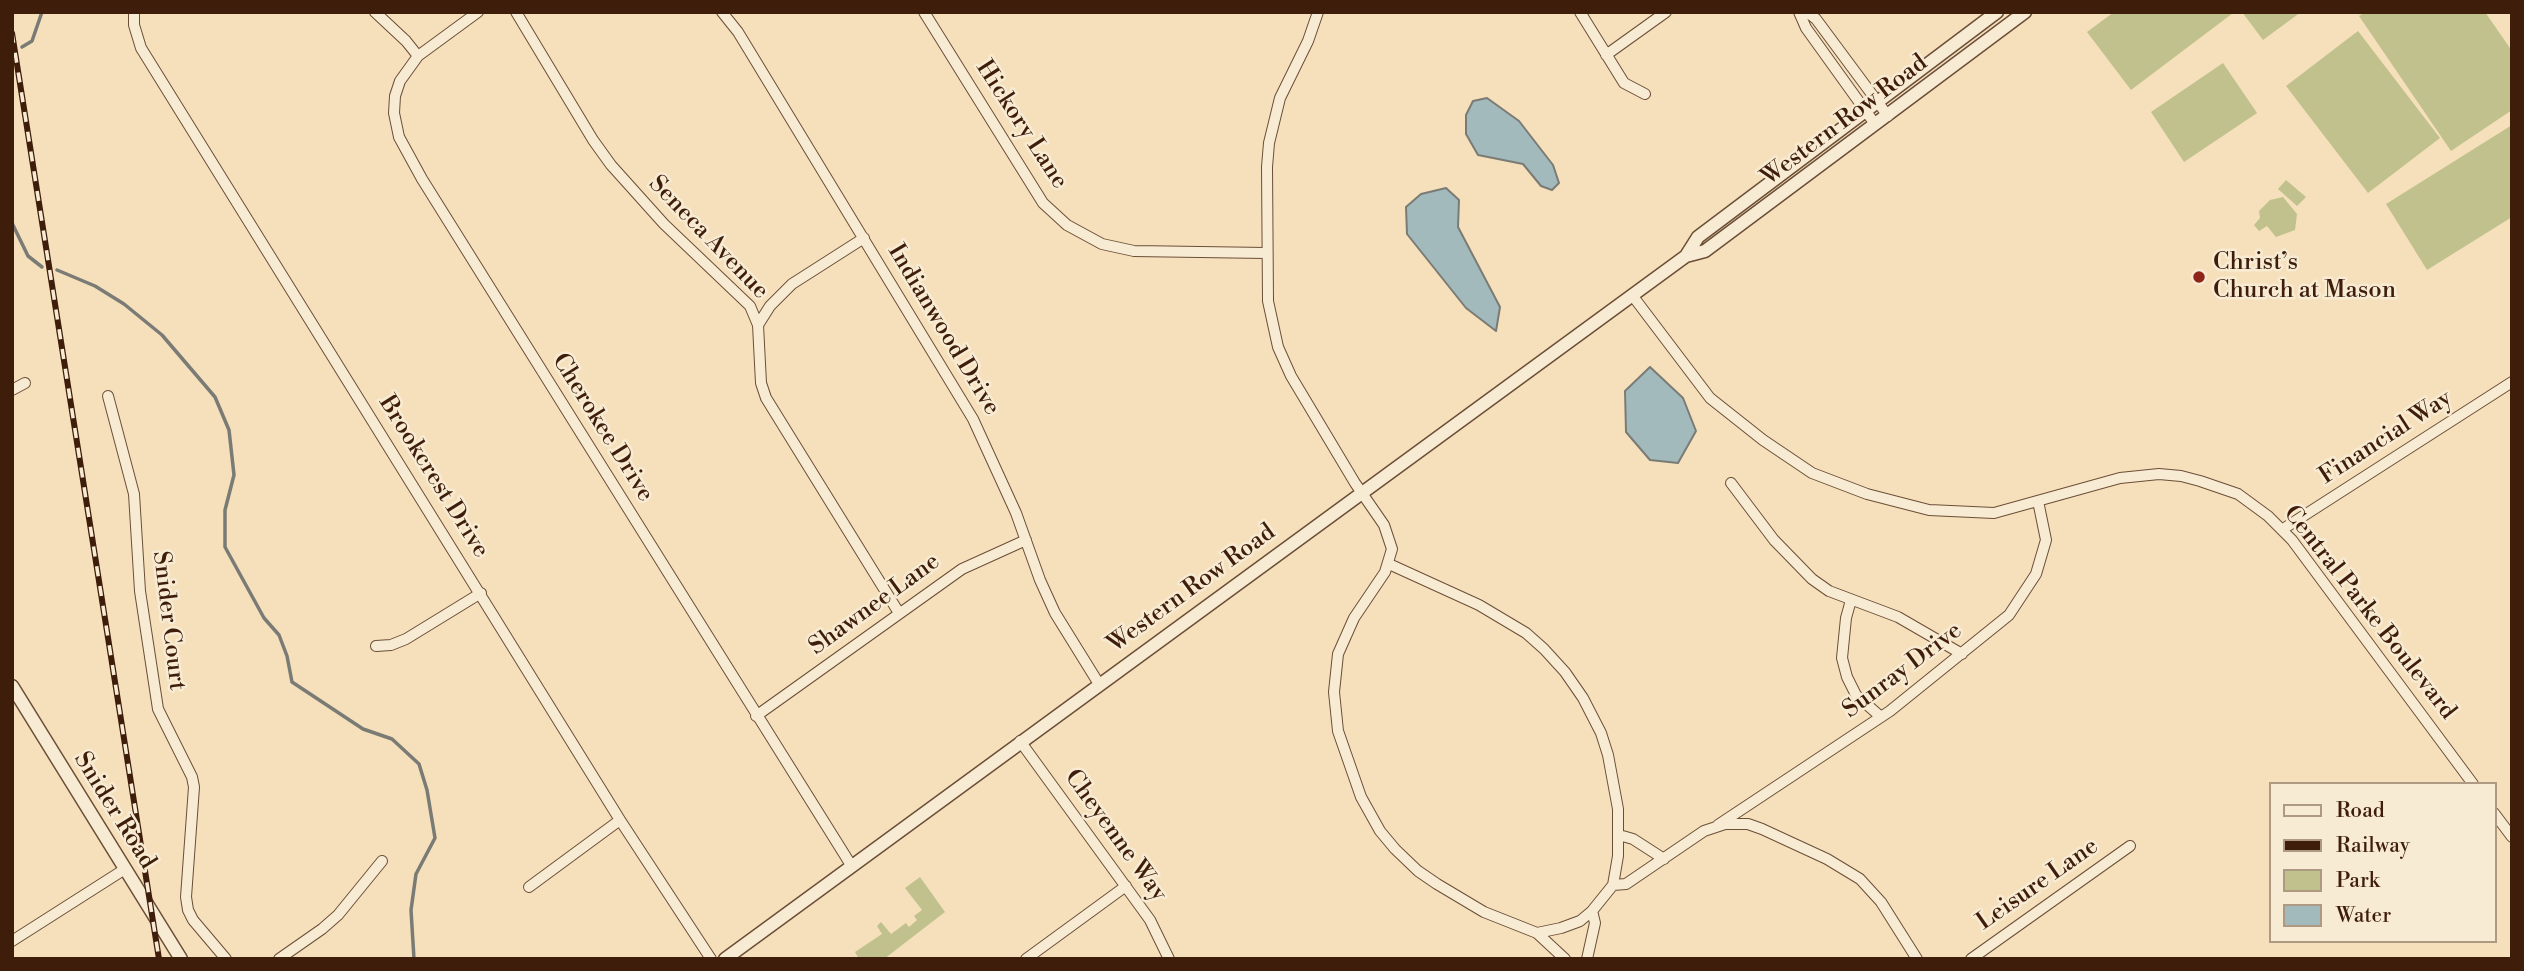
<!DOCTYPE html>
<html>
<head>
<meta charset="utf-8">
<style>
	body { margin:0 }
	#map { position:relative; width:2524px; height:971px; overflow:hidden; background:#f5e0bb; font-family:"Libre Bodoni",serif }
	canvas { display:block }
	.frame { position:absolute; inset:0; border:14px solid #3e1d0b; pointer-events:none }
	.legend { position:absolute; left:2269px; top:782px; width:228px; height:161px; box-sizing:border-box; background:#f8ebd3; border:2px solid #ae9983; margin:0; padding:9px 12px; list-style:none; font-size:21px; color:#3e1d0b }
	.legend li { display:flex; align-items:center; gap:14px; height:35px }
	.legend b { width:35px; border:2px solid #ae9983 }
</style>
</head>
<body>
<div id="map">
<canvas width="2524" height="971"></canvas>
<div class="frame"></div>
<ul class="legend">
<li><b style="height:9px;background:#f8ebd3"></b>Road</li>
<li><b style="height:9px;background:#3e1d0b"></b>Railway</li>
<li><b style="height:19px;background:#c0c18d"></b>Park</li>
<li><b style="height:19px;background:#a3babc"></b>Water</li>
</ul>
</div>
<script>
const c = document.querySelector('canvas').getContext('2d');
c.lineJoin = 'round';
function fillPath(path, color) { c.fillStyle = color; c.fill(path, 'evenodd'); }
const shape = rows => new Path2D(rows.map(r => 'M' + r).join(''));
function strokePath(path, color, width, dash) { c.strokeStyle = color; c.lineWidth = width; c.lineCap = dash ? 'butt' : 'round'; c.setLineDash(dash || []); c.stroke(path); }
function label(font, color, halo, rows, align = 'center') {
  c.font = font + ' "Libre Bodoni",serif'; c.lineWidth = 5; c.setLineDash([]); c.textBaseline = 'middle'; c.strokeStyle = halo; c.fillStyle = color; for (const [text, x, y, turn = 0] of rows) {
    c.save(); c.translate(x, y); c.rotate((+turn || 0) * Math.PI / 180); c.textAlign = isNaN(turn) ? turn : align; if (halo) c.strokeText(text, 0, 0); c.fillText(text, 0, 0); c.restore();
  }
}
const green = shape([
	[2114,12,2232,12,2233,13,2131,90,2087,32],
	[2242,12,2301,12,2263,40],
	[2365,12,2485,12,2512,51,2512,110,2451,151,2359,16],
	[2358,31,2440,138,2368,193,2286,86],
	[2223,63,2257,113,2184,162,2151,112],
	[2512,125,2512,217,2427,270,2386,204],
	[2286,180,2306,197,2297,206,2278,189],
	[2283,197,2297,214,2295,230,2276,237,2267,226,2259,231,2254,225,2260,218,2259,211,2270,200],
	[920,877,945,912,884,959,859,959,855,952,882,934,877,926,881,922,891,934,906,923,909,927,917,920,914,916,922,910,905,888]
]);
const water = shape([
	[1487,98,1519,121,1553,165,1559,183,1552,190,1541,186,1523,164,1478,155,1466,134,1466,115,1473,101,1487,98],
	[1446,188,1459,200,1458,227,1500,307,1496,331,1466,308,1407,234,1406,207,1421,194,1446,188],
	[1650,367,1683,398,1696,431,1678,463,1650,460,1626,432,1625,391,1650,367]
]);
const stream = shape([
	[22,47,32,41,42,12],
	[12,223,28,256,42,267],
	[57,270,95,286,124,304,162,335,215,397,229,430,234,475,225,510,225,547,264,618,279,635,287,656,292,682,363,729,392,739,419,764,427,790,435,838,416,874,411,910,414,959]
]);
const minor = shape([
	[134,12,134,25,141,48,620,820,711,959],
	[375,12,406,41,418,56],
	[478,12,418,56,400,81,395,96,394,113,399,137,422,179,851,865],
	[516,12,593,140,611,165,664,224,750,306,758,325,761,383,766,398,899,613],
	[722,12,738,32,973,419,1016,513,1040,580,1055,613,1099,684],
	[924,12,1043,203,1067,225,1102,244,1134,251,1266,253],
	[1318,12,1308,41,1280,98,1269,143,1267,167,1268,301,1278,347,1291,376,1355,483,1384,525,1392,549,1385,572,1354,618,1338,654,1334,692,1338,731,1361,797,1380,831,1395,849,1418,871,1437,884,1484,912,1537,933,1565,959],
	[1580,12,1624,83,1645,94],
	[1799,12,1806,28,1875,124],
	[1807,12,1816,19,1888,116],
	[1606,55,1666,12],
	[1632,295,1710,398,1763,440,1812,473,1867,494,1929,510,1994,513,2120,478,2159,474,2181,476,2200,481,2238,494,2268,516,2292,540,2473,784],
	[758,325,770,306,792,284,864,238],
	[12,390,25,383],
	[108,396,134,494,140,591,158,709,192,777,194,787,186,897,188,910,193,920,226,959],
	[1731,483,1774,540,1812,579,1829,591,1898,617,1962,654],
	[2283,529,2512,382],
	[1389,564,1479,605,1526,633,1544,649,1565,672,1583,698,1601,733,1608,755,1618,809,1618,856,1613,885,1592,911,1580,921,1561,928,1537,933],
	[1851,600,1846,618,1842,658,1847,677,1856,695,1881,717],
	[376,646,391,645,406,639,481,593],
	[756,716,962,569,1026,540],
	[1020,741,1150,920,1169,959],
	[2494,813,2512,837],
	[1718,825,1890,711,2009,615,2036,574,2046,540,2038,501],
	[1619,835,1633,839,1664,859],
	[1613,885,1626,884,1704,831,1725,824,1748,824,1762,829,1827,859,1860,879,1881,902,1917,959],
	[529,887,620,820],
	[12,941,125,869],
	[279,959,322,929,338,915,382,861],
	[1026,959,1126,886],
	[1587,959,1595,923,1592,911],
	[1971,959,2130,846]
]);
const tertiary = shape([
	[1686,256,1705,251,2025,12],
	[12,686,181,959],
	[725,959,1686,256,1698,237,1997,12]
]);
const rail = shape([
	[12,33,159,959]
]);
const markers = [
	[2199,277,7,"#8f2418"]
];
const streetNames = [
	["Western Row Road",1845,121,-37],
	["Hickory Lane",1021,125,57],
	["Seneca Avenue",708,238,46],
	["Indianwood Drive",943,330,59],
	["Cherokee Drive",602,428,58],
	["Financial Way",2386,438,-33],
	["Brookcrest Drive",433,477,58],
	["Western Row Road",1192,589,-36],
	["Shawnee Lane",875,605,-36],
	["Central Parke Boulevard",2369,613,52],
	["Snider Court",168,621,83],
	["Sunray Drive",1903,671,-37],
	["Snider Road",114,811,58],
	["Cheyenne Way",1115,836,54],
	["Leisure Lane",2038,885,-35]
];
const poiNames = [
	["Christ’s",2213,263],
	["Church at Mason",2213,291]
];
fillPath(green, '#c0c18d');
fillPath(water, '#a3babc');
strokePath(water, '#7b7b75', 2);
strokePath(stream, '#7b7b75', 3.5);
strokePath(minor, '#6c4e37', 12);
strokePath(tertiary, '#6c4e37', 15);
strokePath(minor, '#f8ebd3', 10);
strokePath(tertiary, '#f8ebd3', 12);
strokePath(rail, '#3e1d0b', 6);
strokePath(rail, '#f8ebd3', 3.5, [10]);
for (const [x, y, r, color] of markers) { const dot = new Path2D(); dot.arc(x, y, r, 0, 2 * Math.PI); c.fillStyle = color; c.fill(dot); strokePath(dot, '#f8ebd3', 2.5); }
label('24px', '#3e1d0b', '#f8ebd3', streetNames);
label('24px', '#3e1d0b', '#f8ebd3', poiNames, 'left');
</script>
</body>
</html>
